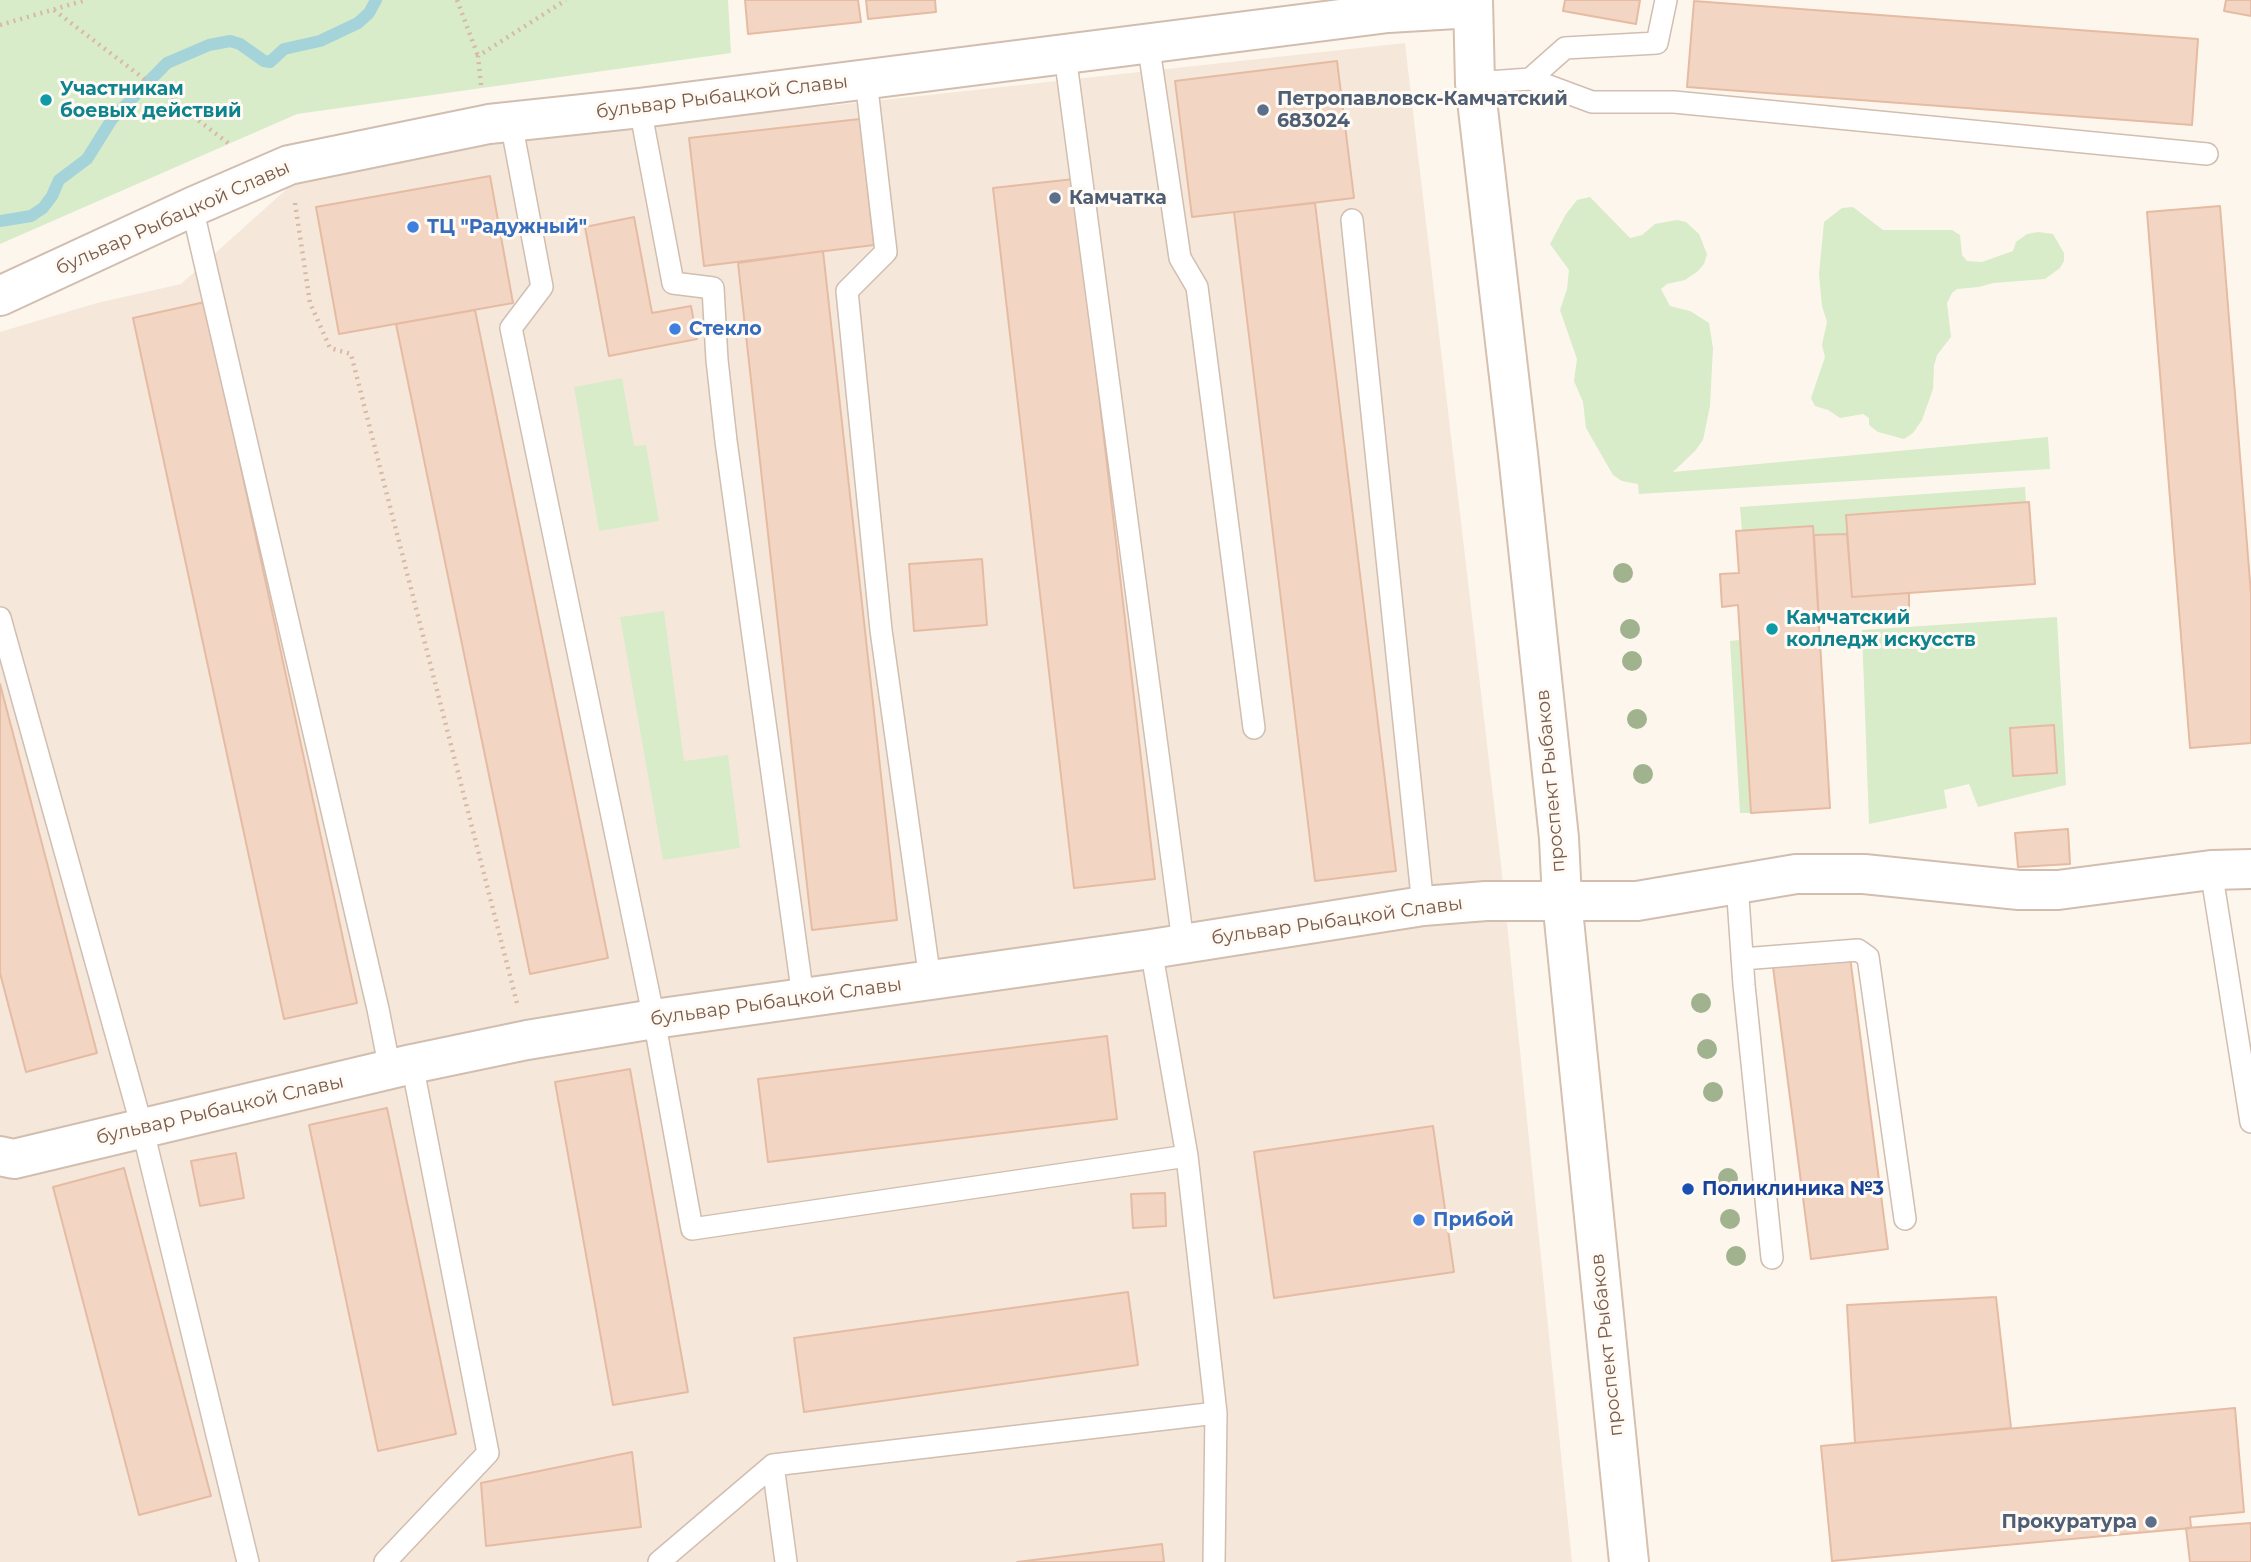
<!DOCTYPE html>
<html>
<head>
<meta charset="utf-8">
<style>
	body { margin:0 }
	canvas { display:block; background:#fdf6ec }
</style>
</head>
<body>
<canvas width="2251" height="1562"></canvas>
<script>
const c = document.querySelector('canvas').getContext('2d');
c.lineJoin = 'round';
function fillPath(path, color) { c.fillStyle = color; c.fill(path, 'evenodd'); }
const shape = rows => new Path2D(rows.map(r => 'M' + r).join(''));
function strokePath(path, color, width, dash) { c.strokeStyle = color; c.lineWidth = width; c.lineCap = dash ? 'butt' : 'round'; c.setLineDash(dash || []); c.stroke(path); }
function label(font, color, halo, rows, align = 'center') {
  c.font = font + ' Montserrat,sans-serif'; c.lineWidth = 6; c.setLineDash([]); c.textBaseline = 'middle'; c.strokeStyle = halo; c.fillStyle = color; for (const [text, x, y, turn = 0] of rows) {
    c.save(); c.translate(x, y); c.rotate((+turn || 0) * Math.PI / 180); c.textAlign = isNaN(turn) ? turn : align; if (halo) c.strokeText(text, 0, 0); c.fillText(text, 0, 0); c.restore();
  }
}
const residential = shape([
	[1405,43,1501,864,1572,1562,0,1562,0,332,97,303,181,284,300,177,498,142]
]);
const green = shape([
	[0,0,728,0,731,53,297,114,0,244],
	[1590,197,1630,238,1642,235,1655,224,1677,220,1686,222,1699,234,1707,254,1704,264,1698,271,1685,280,1667,284,1661,289,1670,306,1690,311,1709,323,1713,348,1710,406,1703,440,1695,451,1673,472,2048,437,2050,469,1639,494,1638,484,1622,481,1613,475,1586,428,1583,402,1574,381,1577,359,1560,310,1567,289,1569,270,1550,244,1566,214,1577,200],
	[1853,207,1883,230,1952,230,1960,235,1962,255,1967,261,1982,262,2013,251,2016,242,2027,234,2038,232,2053,234,2064,253,2064,261,2060,268,2045,279,1993,283,1979,287,1957,289,1952,293,1947,303,1951,337,1937,355,1934,366,1933,389,1922,420,1913,433,1904,439,1878,432,1869,425,1869,418,1863,414,1840,418,1828,410,1815,406,1811,398,1825,357,1822,345,1827,322,1822,306,1819,274,1824,222,1842,208],
	[622,378,634,446,646,445,659,521,599,531,574,387],
	[2025,487,2026,502,1847,514,1847,534,1814,535,1813,526,1742,531,1740,507],
	[664,611,684,761,728,755,740,848,663,860,620,617],
	[2057,617,2066,785,1978,807,1969,784,1944,790,1947,808,1869,824,1862,630],
	[1740,640,1751,813,1740,813,1730,641]
]);
const stream = shape([
	[0,221,31,216,43,208,52,196,59,180,87,159,112,119,167,63,209,45,230,41,240,44,264,61,270,62,284,49,320,41,358,23,369,13,376,0]
]);
const building = shape([
	[745,0,858,0,861,22,748,34,745,0],
	[866,0,935,0,936,12,868,19,866,0],
	[1565,0,1640,0,1636,24,1563,11,1565,0],
	[2226,0,2251,0,2251,16,2224,11,2226,0],
	[1694,1,2198,39,2192,125,1687,87,1694,1],
	[1337,61,1354,198,1192,217,1175,81,1337,61],
	[860,119,874,245,704,266,689,138,860,119],
	[490,176,513,303,339,334,316,207,490,176],
	[1074,179,1155,879,1074,888,993,188,1074,179],
	[1315,203,1396,871,1315,881,1234,212,1315,203],
	[2220,206,2251,594,2251,743,2190,748,2147,212,2220,206],
	[634,217,652,313,691,306,697,339,609,356,585,227,634,217],
	[823,251,897,920,812,930,738,263,823,251],
	[205,302,357,1003,284,1019,133,318,205,302],
	[475,310,608,958,530,974,396,324,475,310],
	[2029,502,2035,584,1852,597,1846,515,2029,502],
	[1813,526,1830,808,1751,813,1738,605,1722,607,1720,574,1739,573,1736,531,1813,526],
	[1847,534,1852,597,1909,593,1909,615,1819,621,1814,535,1847,534],
	[982,559,987,625,914,631,909,564,982,559],
	[0,684,97,1053,26,1072,0,973,0,684],
	[2054,725,2057,773,2013,776,2010,728,2054,725],
	[2068,829,2070,864,2018,867,2015,833,2068,829],
	[1850,957,1888,1249,1811,1259,1773,967,1850,957],
	[1107,1036,1117,1119,768,1162,758,1079,1107,1036],
	[630,1069,688,1392,613,1405,555,1082,630,1069],
	[387,1108,456,1434,378,1451,309,1125,387,1108],
	[1433,1126,1454,1272,1274,1298,1254,1152,1433,1126],
	[236,1153,244,1198,200,1206,191,1161,236,1153],
	[124,1168,211,1496,139,1515,53,1187,124,1168],
	[1165,1193,1166,1226,1133,1228,1131,1194,1165,1193],
	[1128,1292,1138,1365,804,1412,794,1338,1128,1292],
	[1996,1297,2011,1428,1855,1443,1847,1305,1996,1297],
	[2235,1408,2244,1512,2190,1517,2191,1528,1832,1561,1821,1446,2235,1408],
	[632,1452,641,1527,486,1546,481,1483,632,1452],
	[2251,1523,2251,1562,2190,1562,2186,1528,2251,1523],
	[1162,1544,1164,1562,1017,1562,1162,1544]
]);
const path = shape([
	[457,0,478,56],
	[54,10,232,146],
	[0,25,86,0],
	[481,85,478,56,566,0],
	[295,203,310,303,330,348,351,354,517,1003]
]);
const lane = shape([
	[1148,42,1180,258,1197,287,1254,728],
	[1065,55,1183,942],
	[1530,79,1565,48,1657,43,1666,0],
	[866,80,886,252,847,291,881,630,930,980],
	[1475,83,1530,79,1592,102,1674,102,2207,154],
	[640,108,673,283,713,288,717,360,726,441,803,997],
	[511,122,542,287,511,328,654,1019,692,1229,1187,1156],
	[192,207,378,1009,390,1070],
	[1352,220,1423,906],
	[0,618,142,1127,248,1562],
	[2211,870,2251,1122],
	[1737,883,1744,985,1772,1258],
	[1151,949,1187,1156,1216,1413,1214,1562],
	[1742,959,1858,950,1868,957,1905,1219],
	[385,1562,488,1453,412,1064],
	[659,1562,773,1465],
	[786,1562,773,1465,1216,1413]
]);
const street = shape([
	[0,296,192,207,289,165,489,124,640,108,1388,13,1473,8],
	[0,1156,14,1159,412,1064,527,1040,654,1019,1151,949,1423,906,1486,901,1637,901,1796,874,1864,874,2019,890,2058,890,2211,870,2251,869]
]);
const secondary = shape([
	[1473,0,1475,83,1518,454,1559,838,1562,900,1629,1562]
]);
const trees = [
	[1623,573],
	[1630,629],
	[1632,661],
	[1637,719],
	[1643,774],
	[1701,1003],
	[1707,1049],
	[1713,1092],
	[1728,1178],
	[1730,1219],
	[1736,1256]
];
const markers = [
	[46,100,7,"#0f9aa8"],
	[1263,110,7,"#5c6f8a"],
	[1055,198,7,"#5c6f8a"],
	[413,227,7,"#3f7fe0"],
	[675,329,7,"#3f7fe0"],
	[1772,629,7,"#0f9aa8"],
	[1688,1189,7,"#1a4fb4"],
	[1419,1220,7,"#3f7fe0"],
	[2151,1522,7,"#5c6f8a"]
];
const cultureNames = [
	["Участникам",60,89],
	["боевых действий",60,111],
	["Камчатский",1786,618],
	["колледж искусств",1786,640]
];
const streetNames = [
	["бульвар Рыбацкой Славы",722,97,-7],
	["бульвар Рыбацкой Славы",173,218,-24],
	["проспект Рыбаков",1551,781,-95],
	["бульвар Рыбацкой Славы",1337,921,-8],
	["бульвар Рыбацкой Славы",776,1002,-8],
	["бульвар Рыбацкой Славы",220,1110,-13],
	["проспект Рыбаков",1607,1345,-96]
];
const serviceNames = [
	["Петропавловск-Камчатский",1277,99],
	["683024",1277,121],
	["Камчатка",1069,198],
	["Прокуратура",2137,1522,"right"]
];
const shopNames = [
	["ТЦ \"Радужный\"",427,227],
	["Стекло",689,329],
	["Прибой",1433,1220]
];
const transitNames = [
	["Поликлиника №3",1702,1189]
];
fillPath(residential, '#f5e8da');
fillPath(green, '#d8ecc9');
strokePath(stream, '#a5d3da', 12);
fillPath(building, '#f3d5c3');
strokePath(building, '#e6bba3', 2);
strokePath(lane, '#d1beb0', 24);
strokePath(street, '#d1beb0', 42);
strokePath(secondary, '#d6c0b0', 42);
strokePath(path, '#d9b8a5', 4.5, [2, 5]);
strokePath(lane, '#fff', 21);
strokePath(street, '#fff', 38);
strokePath(secondary, '#fff', 38);
c.fillStyle = '#a0b28e';
for (const [x, y] of trees) { c.beginPath(); c.arc(x, y, 10, 0, 2 * Math.PI); c.fill(); }
for (const [x, y, r, color] of markers) { const dot = new Path2D(); dot.arc(x, y, r, 0, 2 * Math.PI); c.fillStyle = color; c.fill(dot); strokePath(dot, '#fffaf3', 2.5); }
label('bold 19px', '#0d838f', '#fffaf3', cultureNames, 'left');
label('19px', '#7a5c4d', '#fffaf3', streetNames);
label('bold 19px', '#4e5e75', '#fffaf3', serviceNames, 'left');
label('bold 19px', '#366cbe', '#fffaf3', shopNames, 'left');
label('bold 19px', '#164399', '#fffaf3', transitNames, 'left');
</script>
</body>
</html>
